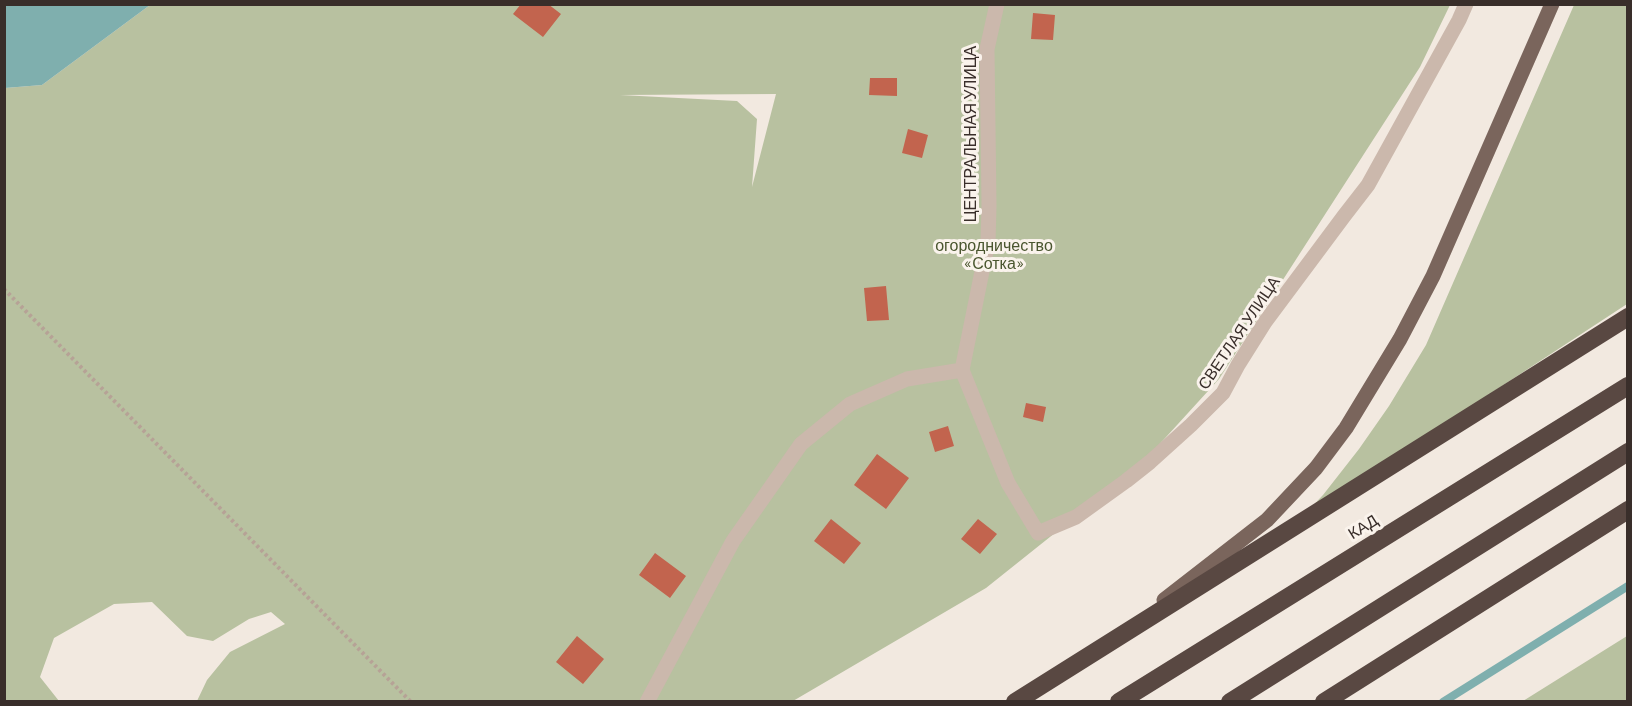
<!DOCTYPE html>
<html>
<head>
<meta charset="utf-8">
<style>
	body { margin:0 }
	#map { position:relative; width:1632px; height:706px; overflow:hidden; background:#f2e9e0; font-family:Barlow,sans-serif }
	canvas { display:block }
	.frame { position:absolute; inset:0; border:6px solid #392e2a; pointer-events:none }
</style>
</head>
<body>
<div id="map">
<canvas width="1632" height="706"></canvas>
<div class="frame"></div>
</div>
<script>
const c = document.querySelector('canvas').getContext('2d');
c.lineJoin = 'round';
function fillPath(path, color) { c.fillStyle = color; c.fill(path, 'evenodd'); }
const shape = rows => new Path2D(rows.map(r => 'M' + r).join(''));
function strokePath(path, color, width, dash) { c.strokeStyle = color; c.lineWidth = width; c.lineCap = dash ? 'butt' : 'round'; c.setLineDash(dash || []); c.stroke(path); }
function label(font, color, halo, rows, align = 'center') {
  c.font = font + ' Barlow,sans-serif'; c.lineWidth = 6; c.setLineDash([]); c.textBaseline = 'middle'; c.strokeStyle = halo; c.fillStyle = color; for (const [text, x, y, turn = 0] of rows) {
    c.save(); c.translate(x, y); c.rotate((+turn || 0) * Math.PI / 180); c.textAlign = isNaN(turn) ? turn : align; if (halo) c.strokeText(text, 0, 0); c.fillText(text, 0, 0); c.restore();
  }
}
const green = shape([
	[150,5,1450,5,1420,67,1219,379,1126,481,1075,517,986,588,793,701,197,701,207,680,230,652,285,624,271,612,249,619,213,641,187,636,152,602,114,604,54,638,40,677,59,701,5,702,5,88,42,85],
	[776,94,752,187,757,119,737,101,620,95],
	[1574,5,1627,5,1627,304,1302,517,1323,495,1359,449,1389,406,1426,345],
	[1627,636,1627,701,1523,701]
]);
const water = shape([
	[5,4,150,4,150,5,42,85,5,88]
]);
const stream = shape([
	[1443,702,1628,586]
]);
const building = shape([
	[521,4,548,4,561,14,543,37,513,14],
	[1033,13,1055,15,1053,40,1031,39],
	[870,78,897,78,897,96,869,95],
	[908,129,928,135,922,158,902,153],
	[886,286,889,320,867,321,864,288],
	[1026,403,1046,407,1043,422,1023,417],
	[948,426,954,446,935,452,929,432],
	[877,454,909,478,886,509,854,485],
	[831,519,861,543,844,564,814,541],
	[978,519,997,534,980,554,961,539],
	[655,553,686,576,670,598,639,575],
	[577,636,604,659,583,684,556,662]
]);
const path = shape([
	[4,289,411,702]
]);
const minor = shape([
	[962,370,1008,483,1038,533,1076,517,1126,481,1150,462,1191,425,1223,393,1238,365,1265,322,1344,216,1368,185,1459,20,1466,4],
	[962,370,988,242,989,206,987,49,997,4],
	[647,702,733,541,801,444,850,404,907,379,962,370]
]);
const major = shape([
	[1164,600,1267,520,1316,468,1346,428,1400,339,1433,276,1552,4]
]);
const highway = shape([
	[1015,702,1628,317],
	[1119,702,1628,386],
	[1230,702,1628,452],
	[1324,702,1628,510]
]);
const streetNames = [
	["ЦЕНТРАЛЬНАЯ УЛИЦА",971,134,-90],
	["СВЕТЛАЯ УЛИЦА",1239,333,-56],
	["КАД",1363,527,-32]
];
const parkNames = [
	["огородничество",994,246],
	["«Сотка»",994,264]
];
fillPath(green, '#b8c1a0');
fillPath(water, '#7fafae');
strokePath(stream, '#7fafae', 8);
fillPath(building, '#c2644e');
strokePath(path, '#b6a296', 4, [3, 3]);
strokePath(minor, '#cbb8ac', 15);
strokePath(major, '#7a655c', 15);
strokePath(highway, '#594842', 18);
label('16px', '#392e2a', '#faf3ec', streetNames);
label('16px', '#4a562f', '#faf3ec', parkNames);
</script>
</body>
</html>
